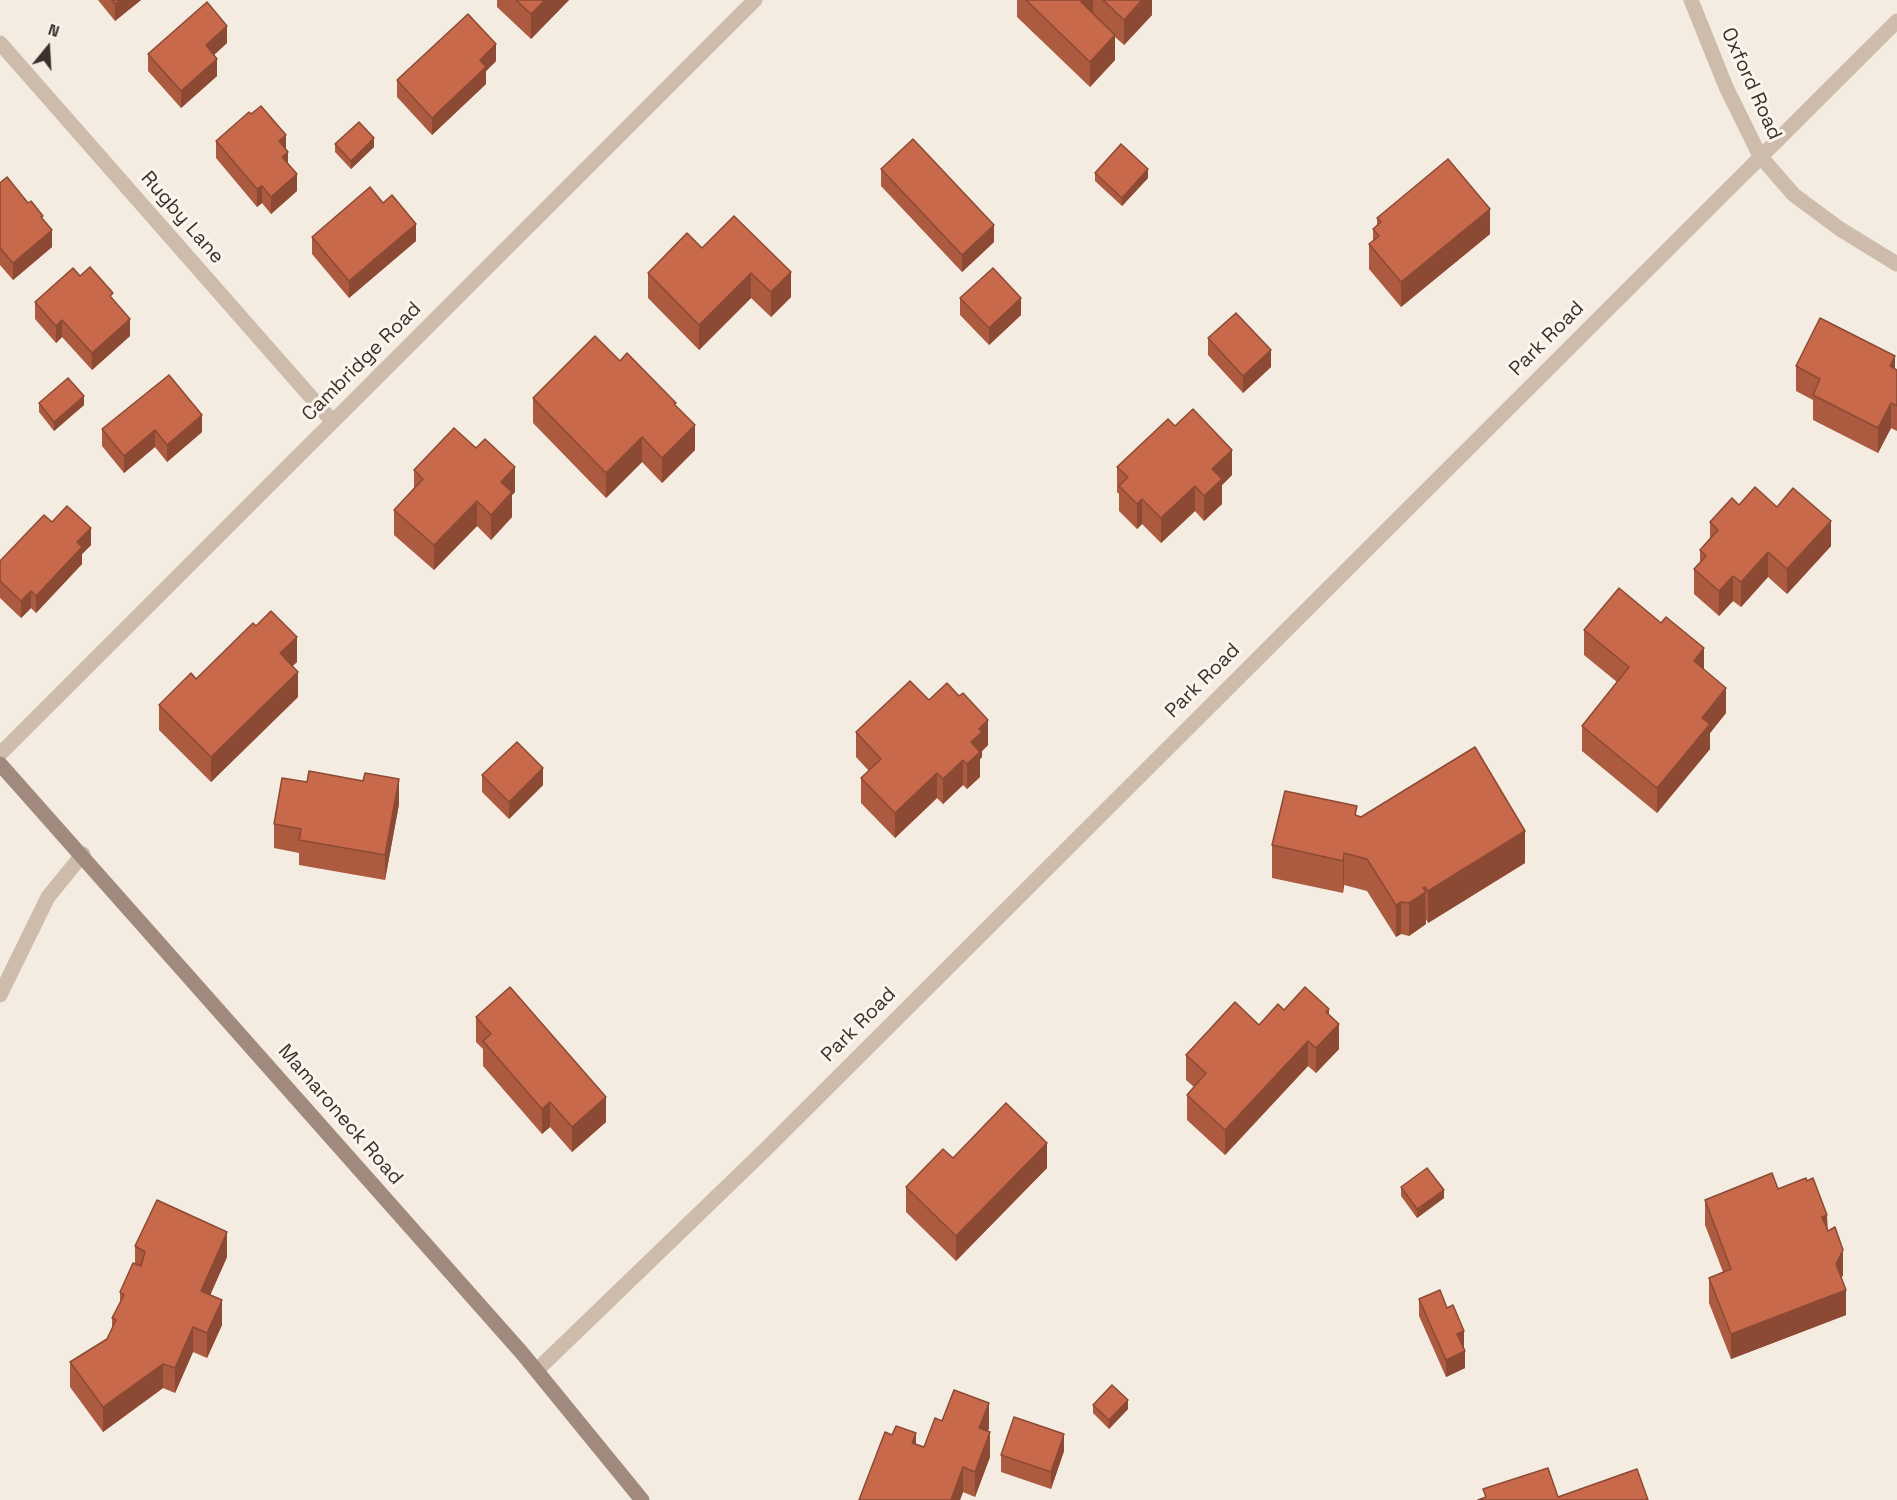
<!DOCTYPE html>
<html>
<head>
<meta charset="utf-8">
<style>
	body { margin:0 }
	#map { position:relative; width:1897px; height:1500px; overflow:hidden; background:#f4ebe1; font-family:"Space Grotesk",sans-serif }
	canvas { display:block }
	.north { position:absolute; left:18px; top:18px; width:60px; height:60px; -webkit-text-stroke:4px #fbf5ee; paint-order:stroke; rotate:18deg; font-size:16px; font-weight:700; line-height:24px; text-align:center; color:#3b302b }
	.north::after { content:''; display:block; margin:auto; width:21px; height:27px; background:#3b302b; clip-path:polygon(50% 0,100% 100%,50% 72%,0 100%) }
</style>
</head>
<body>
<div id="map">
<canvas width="1897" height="1500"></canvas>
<div class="north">N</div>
</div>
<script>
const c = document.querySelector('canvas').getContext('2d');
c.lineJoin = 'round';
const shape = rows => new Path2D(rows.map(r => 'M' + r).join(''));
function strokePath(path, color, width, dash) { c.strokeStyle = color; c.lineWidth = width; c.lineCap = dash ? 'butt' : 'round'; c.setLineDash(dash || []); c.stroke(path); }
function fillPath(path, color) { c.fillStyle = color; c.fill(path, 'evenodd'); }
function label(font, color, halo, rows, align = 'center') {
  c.font = font + ' "Space Grotesk",sans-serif'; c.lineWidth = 6; c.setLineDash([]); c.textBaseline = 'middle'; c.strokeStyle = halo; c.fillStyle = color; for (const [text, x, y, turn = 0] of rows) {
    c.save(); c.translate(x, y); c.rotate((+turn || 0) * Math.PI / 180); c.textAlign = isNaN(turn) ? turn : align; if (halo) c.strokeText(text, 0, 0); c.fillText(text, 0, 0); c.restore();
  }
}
const street = shape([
	[1691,0,1726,87,1760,156,1794,195,1840,229,1897,264],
	[0,43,332,421],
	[0,754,755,0],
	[0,995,48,897,83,854],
	[537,1370,765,1150,1897,21]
]);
const secondary = shape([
	[0,764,522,1353,642,1500]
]);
const wall = shape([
	[98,0,141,0,115,21],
	[497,0,569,0,531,39,497,7],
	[1017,0,1152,0,1152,15,1124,45,1115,37,1115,60,1090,87,1017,17],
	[227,43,214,55,217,76,181,108,148,71,148,54],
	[496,61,486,71,486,84,432,135,397,97,397,80],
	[216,141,286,149,288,163,297,191,271,214,262,203,257,207,216,158],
	[335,144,374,147,351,169,335,152],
	[881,169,994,242,962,272,881,186],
	[1095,173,1148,178,1122,206,1095,181],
	[0,183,43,219,52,247,13,280,0,265],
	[383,203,416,241,349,298,312,254,312,237],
	[734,216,791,297,771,317,751,298,699,350,648,298,648,273,702,248],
	[1377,218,1490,234,1401,307,1369,269,1369,244,1373,241,1373,229,1377,225],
	[80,276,113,300,130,336,92,370,62,337,56,343,35,319,35,302],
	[960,298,1021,315,989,345,960,315],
	[1208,338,1271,367,1243,393,1208,355],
	[620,361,676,406,695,450,662,483,642,462,606,498,533,423,533,398],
	[1796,366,1897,370,1897,431,1891,428,1878,453,1813,420,1813,400,1796,391],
	[39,403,84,405,54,431,39,412],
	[1175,426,1232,475,1222,485,1222,504,1204,521,1195,511,1161,543,1142,524,1137,529,1119,511,1119,494,1117,492,1117,467],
	[102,429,202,432,167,462,155,447,124,473,102,446],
	[414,470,515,492,512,495,512,517,491,540,477,526,434,570,394,535,394,510,414,488],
	[1739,505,1777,507,1831,546,1787,594,1768,577,1741,607,1733,601,1719,616,1694,594,1694,569,1700,563,1700,550,1710,538,1710,522],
	[52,522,91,545,82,554,82,564,36,613,31,608,21,618,0,598,0,561],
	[256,626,297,662,292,666,298,697,211,782,159,730,159,705,196,679],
	[1584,630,1704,669,1726,713,1710,733,1710,749,1657,813,1582,751,1582,726,1617,682,1584,655],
	[959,696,988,745,982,751,982,757,980,759,980,777,967,789,963,785,943,804,937,798,895,838,861,803,861,778,869,771,856,757,856,732,929,700],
	[482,775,543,785,509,819,482,792],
	[363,781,399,804,385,880,299,865,299,853,274,848,274,824,307,782],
	[1357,816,1525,863,1428,923,1426,919,1426,924,1409,936,1401,934,1396,937,1367,891,1344,885,1343,893,1272,878,1272,845],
	[1284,1010,1329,1015,1339,1049,1316,1073,1308,1066,1225,1155,1187,1120,1187,1095,1194,1087,1186,1080,1186,1055,1259,1025],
	[476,1017,606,1122,572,1152,550,1127,542,1134,483,1066,483,1049,476,1042],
	[953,1158,1047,1168,956,1261,906,1212,906,1187],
	[1807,1181,1827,1215,1828,1231,1843,1275,1841,1278,1846,1315,1731,1359,1709,1303,1709,1278,1723,1272,1705,1225,1705,1200,1778,1189],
	[1401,1187,1444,1198,1417,1218,1401,1196],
	[135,1246,227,1257,210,1295,222,1325,207,1358,193,1352,175,1393,163,1388,103,1432,70,1387,70,1362,107,1339,112,1329,112,1318,120,1303,120,1292,135,1263],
	[1419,1299,1464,1348,1465,1368,1446,1377,1419,1316],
	[1093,1405,1128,1409,1109,1429,1093,1413],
	[942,1421,989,1428,988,1431,990,1457,975,1497,963,1492,960,1500,859,1500,916,1444,924,1447],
	[1064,1451,1051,1489,1001,1472,1001,1455]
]);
const shadedWall = shape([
	[120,0,141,0,115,21,115,4],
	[545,0,569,0,531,39,531,14],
	[1083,0,1093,0,1093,15,1081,2],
	[1142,0,1152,0,1152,15,1124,45,1124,20],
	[227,26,227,43,206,62,206,45],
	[1115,35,1115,60,1090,87,1090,62],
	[496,44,496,61,486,71,486,84,432,135,432,118,480,60],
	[217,59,217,76,181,108,181,91],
	[286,135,286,152,279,141],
	[374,138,374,147,351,169,351,161],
	[288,152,288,169,282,157],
	[1148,169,1148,178,1122,206,1122,198],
	[297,174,297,191,271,214,271,197],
	[262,186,262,203,257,207,257,189],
	[1490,209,1490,234,1401,307,1401,282],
	[416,224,416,241,349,298,349,281],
	[994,225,994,242,962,272,962,255],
	[52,230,52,247,13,280,13,263],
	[791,272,791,297,771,317,771,292],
	[751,273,751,298,699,350,699,325],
	[1021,298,1021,315,989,345,989,328],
	[130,319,130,336,92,370,92,353],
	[62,320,62,337,56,343,56,326],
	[1271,350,1271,367,1243,393,1243,376],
	[1895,356,1895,381,1890,366],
	[84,396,84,405,54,431,54,422],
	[1891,403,1891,428,1878,453,1878,428],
	[202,415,202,432,167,462,167,445],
	[695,425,695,450,662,483,662,458],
	[155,430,155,447,124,473,124,456],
	[642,437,642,462,606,498,606,473],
	[1232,450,1232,475,1222,485,1222,504,1204,521,1204,496,1212,469],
	[515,467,515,492,512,495,512,517,491,540,491,515,501,482],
	[1195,486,1195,511,1161,543,1161,518],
	[1142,499,1142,524,1137,529,1137,504],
	[477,501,477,526,434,570,434,545],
	[1831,521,1831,546,1787,594,1787,569],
	[91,528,91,545,82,554,82,564,36,613,36,596,77,542],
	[1768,552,1768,577,1741,607,1741,582],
	[1733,576,1733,601,1719,616,1719,591],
	[31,591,31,608,21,618,21,601],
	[297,637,297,662,280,678,280,653],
	[1704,648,1704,673,1694,661],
	[298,672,298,697,211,782,211,757],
	[1726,688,1726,713,1710,733,1710,749,1657,813,1657,788,1702,718],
	[988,720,988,745,982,751,982,757,980,759,980,777,967,789,967,764,971,742,979,729],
	[963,760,963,785,943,804,943,779],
	[543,768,543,785,509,819,509,802],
	[937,773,937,798,895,838,895,813],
	[399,779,399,804,385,880,385,855],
	[1525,831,1525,863,1428,923,1428,891],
	[1344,853,1344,885,1343,893,1343,861],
	[1425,887,1426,924,1409,936,1409,903,1423,888],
	[1401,902,1401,934,1396,937,1396,905],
	[1329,1009,1329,1034,1339,1024,1339,1049,1316,1073,1316,1048,1326,1012],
	[1308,1041,1308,1066,1225,1155,1225,1130],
	[606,1097,606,1122,572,1152,572,1127],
	[550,1102,550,1127,542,1134,542,1109],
	[1047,1143,1047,1168,956,1261,956,1236],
	[1444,1190,1444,1198,1417,1218,1417,1209],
	[1827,1215,1827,1240,1822,1217],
	[227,1232,227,1257,201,1316,201,1291],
	[1843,1250,1843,1275,1836,1289,1836,1264],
	[1846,1290,1846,1315,1731,1359,1731,1334],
	[222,1300,222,1325,207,1358,207,1333],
	[193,1327,193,1352,175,1393,175,1368],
	[1464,1331,1464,1348,1457,1351,1457,1334],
	[1465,1351,1465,1368,1446,1377,1446,1360],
	[163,1364,163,1388,103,1432,103,1407],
	[1128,1400,1128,1409,1109,1429,1109,1420],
	[989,1403,989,1428,979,1453,979,1428],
	[990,1432,990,1457,975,1497,975,1472],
	[916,1433,916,1458,912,1443],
	[1064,1434,1064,1451,1051,1489,1051,1472],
	[963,1467,963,1492,960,1500,951,1500]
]);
const building = shape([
	[112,0,120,0,115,4,112,0],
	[516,0,545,0,531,14,516,0],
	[1026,0,1083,0,1081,2,1115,35,1090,62,1026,0],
	[1103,0,1142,0,1124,20,1103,0],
	[207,2,227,26,206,45,217,59,181,91,148,54,207,2],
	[468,14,496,44,480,60,486,67,432,118,397,80,468,14],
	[261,106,286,135,279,141,288,152,282,157,297,174,271,197,262,186,257,189,216,141,249,112,251,114,261,106],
	[359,122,374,138,351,161,335,144,359,122],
	[913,139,994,225,962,255,881,169,913,139],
	[1121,144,1148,169,1122,198,1095,173,1121,144],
	[1448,159,1490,209,1401,282,1369,244,1379,236,1373,229,1381,222,1377,218,1448,159],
	[7,177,28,203,31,201,43,216,41,217,52,230,13,263,0,248,0,183,7,177],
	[370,187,383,203,392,195,416,224,349,281,312,237,370,187],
	[734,216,791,272,771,292,751,273,699,325,648,273,687,233,702,248,734,216],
	[90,267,113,293,110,296,130,319,92,353,62,320,56,326,35,302,73,268,80,276,90,267],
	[993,268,1021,298,989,328,960,298,993,268],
	[1236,313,1271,350,1243,376,1208,338,1236,313],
	[1820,318,1895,356,1890,366,1897,370,1897,406,1891,403,1878,428,1813,395,1820,379,1796,366,1820,318],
	[595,336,620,361,627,353,676,403,674,404,695,425,662,458,642,437,606,473,533,398,595,336],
	[169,375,202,415,167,445,155,430,124,456,102,429,169,375],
	[68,378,84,396,54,422,39,403,68,378],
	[1193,409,1232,450,1212,469,1222,479,1204,496,1195,486,1161,518,1142,499,1137,504,1119,486,1128,477,1117,467,1168,419,1175,426,1193,409],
	[454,428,476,448,485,439,515,467,501,482,512,492,491,515,477,501,434,545,394,510,423,479,414,470,454,428],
	[1755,487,1777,507,1793,488,1831,521,1787,569,1768,552,1741,582,1733,576,1719,591,1694,569,1706,556,1700,550,1718,530,1710,522,1732,498,1739,505,1755,487],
	[67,506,91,528,77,542,82,547,36,596,31,591,21,601,0,581,0,561,44,515,52,522,67,506],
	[1619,588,1661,623,1666,617,1704,648,1694,661,1726,688,1702,718,1710,724,1657,788,1582,726,1629,667,1584,630,1619,588],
	[271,611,297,637,280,653,298,672,211,757,159,705,191,673,196,679,253,623,256,626,271,611],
	[910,681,929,700,947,683,959,696,963,693,988,720,979,729,982,732,971,742,980,752,967,764,963,760,943,779,937,773,895,813,861,778,881,759,856,732,910,681],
	[517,742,543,768,509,802,482,775,517,742],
	[1475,747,1525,831,1428,891,1425,887,1423,888,1426,892,1409,903,1401,902,1396,905,1367,859,1344,853,1343,861,1272,845,1285,791,1357,806,1355,815,1361,817,1475,747],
	[309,771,363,781,365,773,399,779,385,855,299,840,301,829,274,824,282,778,307,782,309,771],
	[510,987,606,1097,572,1127,550,1102,542,1109,483,1041,491,1034,476,1017,510,987],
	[1305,987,1329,1009,1326,1012,1339,1024,1316,1048,1308,1041,1225,1130,1187,1095,1206,1073,1186,1055,1235,1002,1259,1025,1278,1004,1284,1010,1305,987],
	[1006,1103,1047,1143,956,1236,906,1187,943,1149,953,1158,1006,1103],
	[1427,1168,1444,1190,1417,1209,1401,1187,1427,1168],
	[1772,1173,1778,1189,1806,1178,1807,1181,1813,1178,1827,1215,1822,1217,1828,1231,1835,1227,1843,1250,1836,1264,1846,1290,1731,1334,1709,1278,1731,1269,1705,1200,1772,1173],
	[157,1200,227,1232,201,1291,222,1300,207,1333,193,1327,175,1368,163,1364,103,1407,70,1362,107,1339,116,1320,112,1318,124,1295,120,1292,133,1263,141,1266,145,1252,135,1246,157,1200],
	[1440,1290,1447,1308,1453,1305,1464,1331,1457,1334,1465,1351,1446,1360,1419,1299,1440,1290],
	[1112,1385,1128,1400,1109,1420,1093,1405,1112,1385],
	[954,1390,989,1403,979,1428,990,1432,975,1472,963,1467,951,1500,859,1500,885,1432,892,1435,896,1426,916,1433,912,1443,924,1447,935,1418,942,1421,954,1390],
	[1014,1417,1064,1434,1051,1472,1001,1455,1014,1417],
	[1548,1468,1558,1497,1637,1469,1648,1500,1478,1500,1486,1497,1483,1489,1548,1468]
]);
const streetNames = [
	["Oxford Road",1751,84,66],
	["Rugby Lane",182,218,49],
	["Park Road",1547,339,-45],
	["Cambridge Road",362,362,-45],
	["Park Road",1203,681,-45],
	["Park Road",859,1025,-45],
	["Mamaroneck Road",340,1115,49]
];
strokePath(street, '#cdbbac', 15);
strokePath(secondary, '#a18a7d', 15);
fillPath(wall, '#ac5a40');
fillPath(shadedWall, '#8c4a34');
fillPath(building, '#c8694b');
strokePath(building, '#8c4a34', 1.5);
label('20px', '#3b302b', '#fbf5ee', streetNames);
</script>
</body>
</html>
